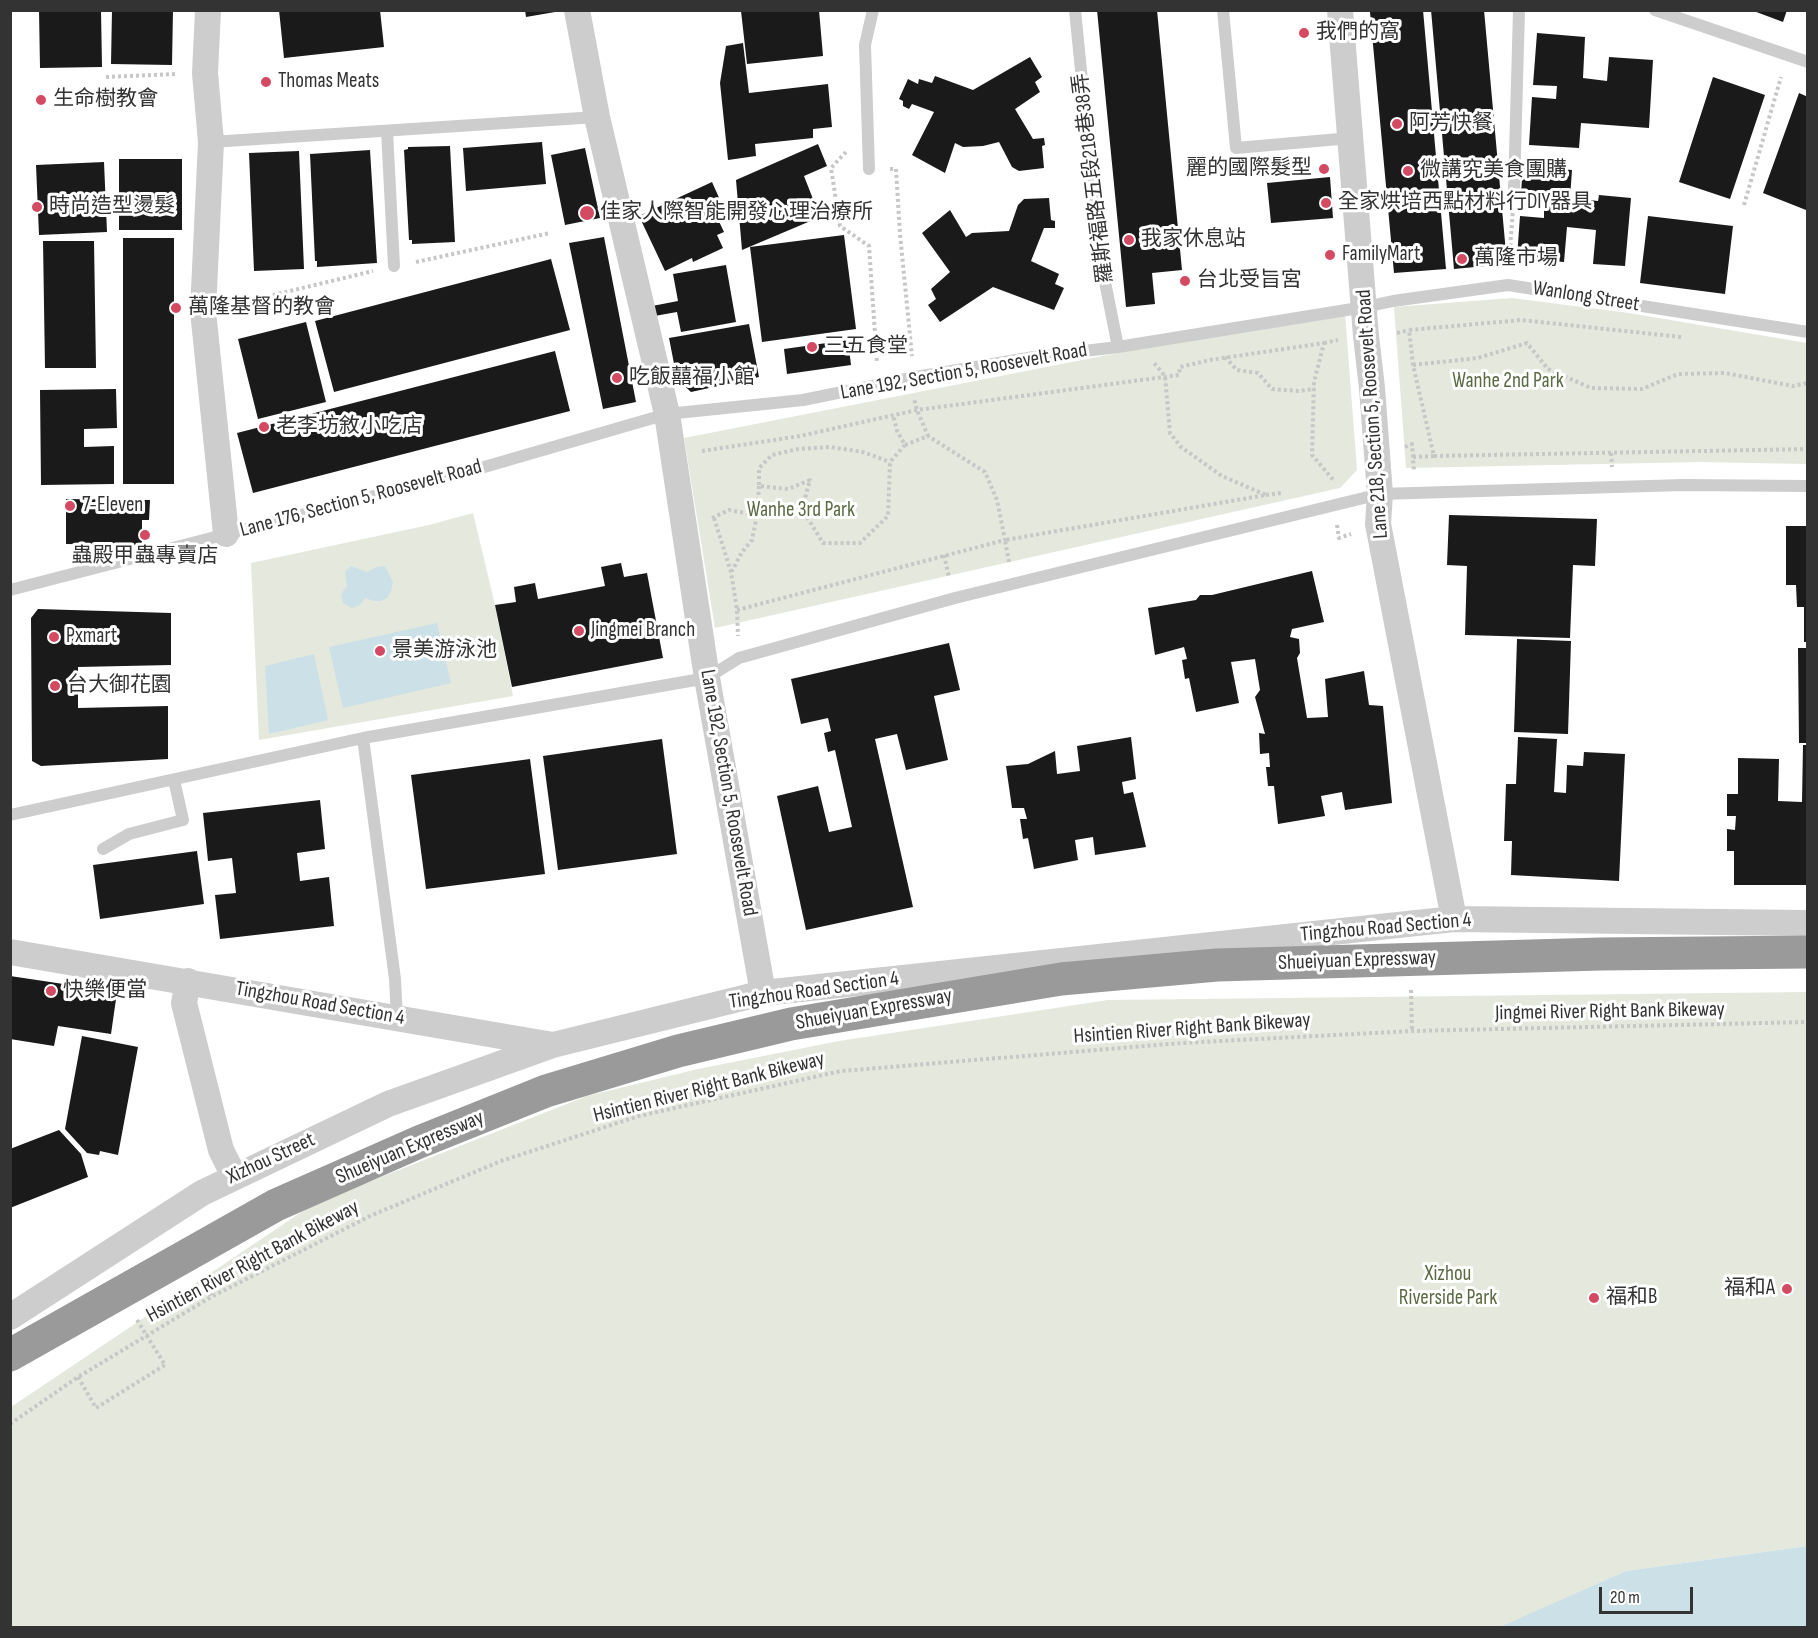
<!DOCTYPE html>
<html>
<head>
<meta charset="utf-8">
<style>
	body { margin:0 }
	#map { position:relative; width:1818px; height:1638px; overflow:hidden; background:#fff; font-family:"Sofia Sans Condensed",sans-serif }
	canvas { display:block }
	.frame { position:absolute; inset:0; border:12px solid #333; pointer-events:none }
	.scale { position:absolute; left:1599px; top:1587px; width:94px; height:27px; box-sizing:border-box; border:3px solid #333; border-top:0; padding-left:8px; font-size:18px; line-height:21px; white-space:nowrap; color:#333; -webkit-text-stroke:4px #fff; paint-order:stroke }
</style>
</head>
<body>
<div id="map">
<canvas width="1818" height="1638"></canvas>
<div class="frame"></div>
<div class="scale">20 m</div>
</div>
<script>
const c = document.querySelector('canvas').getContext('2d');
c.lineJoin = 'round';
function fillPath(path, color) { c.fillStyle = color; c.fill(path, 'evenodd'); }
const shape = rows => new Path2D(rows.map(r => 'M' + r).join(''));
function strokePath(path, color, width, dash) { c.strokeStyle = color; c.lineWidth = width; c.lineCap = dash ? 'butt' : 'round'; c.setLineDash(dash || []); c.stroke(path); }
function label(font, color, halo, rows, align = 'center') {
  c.font = font + ' "Sofia Sans Condensed","Noto Sans TC",sans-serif'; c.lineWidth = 6; c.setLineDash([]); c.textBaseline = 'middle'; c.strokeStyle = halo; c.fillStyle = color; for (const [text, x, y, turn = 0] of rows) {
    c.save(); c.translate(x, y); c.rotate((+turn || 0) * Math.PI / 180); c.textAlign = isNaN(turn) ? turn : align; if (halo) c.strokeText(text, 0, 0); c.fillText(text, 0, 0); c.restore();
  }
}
const green = shape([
	[1512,298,1629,313,1807,343,1807,464,1699,462,1406,468,1394,307],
	[1345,313,1357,470,1340,488,715,628,684,438,1179,341],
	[473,513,495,605,513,696,259,740,251,563,429,525],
	[1807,992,1807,1546,1626,1571,1500,1628,11,1628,11,1407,315,1203,587,1096,698,1069,839,1041,1108,1000]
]);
const water = shape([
	[351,566,367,572,377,567,385,566,393,582,391,591,387,598,381,601,374,601,365,598,360,605,352,608,343,603,341,594,347,586,345,572],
	[437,623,451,683,343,708,329,647],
	[314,654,328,720,269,734,265,666],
	[1807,1546,1807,1627,1500,1627,1626,1571]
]);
const building = shape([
	[39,10,101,10,102,67,40,68],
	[112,10,173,10,172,65,111,64],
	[279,10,380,10,384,47,284,58],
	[525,10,555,10,555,12,526,17],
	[749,10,819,10,823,56,747,64,741,11],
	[1097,10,1157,10,1182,270,1152,273,1155,304,1126,307],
	[1388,10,1423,10,1446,269,1394,273,1370,12],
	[1431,10,1484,10,1507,264,1454,269],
	[1751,10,1787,10,1783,22],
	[1537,33,1585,37,1583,78,1607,81,1609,57,1653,60,1649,128,1581,123,1579,148,1529,145,1532,97,1556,99,1557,86,1533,85],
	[743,43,749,93,828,84,832,127,813,129,813,138,755,144,756,156,728,160,720,83,726,46],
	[1030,57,1042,77,1035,82,1040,92,1015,109,1033,139,1044,138,1045,145,1042,146,1044,168,1019,171,1012,167,999,142,983,146,963,147,955,143,945,173,912,155,934,112,912,104,909,109,903,106,903,101,899,99,908,79,918,84,919,79,932,83,935,76,973,90],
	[1713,77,1765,95,1730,199,1679,182],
	[1799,93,1808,97,1806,210,1763,193],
	[542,142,546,184,466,191,463,148],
	[818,144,827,166,804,176,820,217,742,250,736,180],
	[450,146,455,242,412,244,412,240,409,240,404,150,408,149,408,147],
	[585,148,600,218,565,225,551,155],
	[370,150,377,263,317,267,317,261,315,261,310,154],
	[299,151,304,269,254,271,249,153],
	[119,159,182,159,182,230,119,230],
	[104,162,107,232,39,235,36,165],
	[1523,166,1572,170,1570,198,1598,201,1599,195,1631,198,1625,266,1593,264,1596,230,1567,227,1564,262,1517,258,1520,216,1544,218,1544,208,1520,206],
	[1330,177,1333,218,1271,223,1267,183],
	[712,182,725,211,716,215,724,232,717,235,723,248,693,262,692,258,665,271,639,216],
	[1049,198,1051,220,1055,221,1055,228,1044,228,1031,261,1059,274,1055,284,1064,288,1054,310,993,287,940,322,928,305,936,299,931,289,950,272,922,233,950,210,966,237,972,233,1009,231,1018,205,1024,199],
	[1648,216,1733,226,1725,294,1640,283],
	[844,235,856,329,762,342,750,247],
	[604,237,636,402,603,409,569,243],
	[123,238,174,238,174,484,123,484],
	[43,241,94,241,96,368,45,368],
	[551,259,570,330,334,392,315,321],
	[726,265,736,322,681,332,677,312,649,317,647,307,678,301,673,274],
	[306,322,326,402,258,419,238,339],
	[749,324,759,377,691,392,677,379,669,338],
	[848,340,851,365,787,374,784,349],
	[555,351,570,411,253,493,237,433],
	[116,389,117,428,84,429,84,447,114,446,114,484,41,485,40,390],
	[66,499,150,500,149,520,142,520,142,545,66,544],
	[1449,515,1597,519,1595,566,1573,565,1570,638,1465,635,1467,566,1447,565],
	[1786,526,1808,526,1808,642,1804,642,1804,607,1797,607,1796,585,1786,585],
	[621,563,624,577,647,573,663,658,512,687,495,605,516,602,514,587,535,583,538,599,605,586,601,567],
	[1312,571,1324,622,1292,629,1290,637,1299,639,1300,653,1297,658,1307,718,1328,717,1325,679,1364,671,1369,705,1383,706,1392,803,1345,810,1342,792,1321,796,1325,816,1278,824,1274,786,1268,786,1266,767,1270,767,1269,753,1260,754,1259,733,1265,734,1255,697,1260,690,1255,659,1231,662,1239,703,1196,712,1189,678,1185,679,1182,660,1187,659,1184,647,1155,655,1148,608,1196,600,1200,595,1212,595],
	[38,609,171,613,171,665,78,667,78,708,168,706,168,759,41,766,32,761,31,618],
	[1517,639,1571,641,1568,734,1514,732],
	[949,643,960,690,934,696,948,760,906,770,897,734,875,739,913,907,806,930,777,796,818,786,829,832,852,827,835,750,828,752,824,733,831,731,828,718,801,724,791,679],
	[1798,648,1808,648,1808,743,1799,743],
	[1131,737,1136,779,1122,782,1124,794,1133,792,1146,847,1095,855,1093,837,1075,840,1078,860,1034,869,1028,838,1023,839,1020,819,1027,819,1024,808,1012,808,1006,766,1028,764,1055,751,1057,774,1080,771,1077,746],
	[1518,737,1557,739,1554,792,1566,793,1567,765,1583,766,1584,752,1625,754,1619,881,1511,875,1512,841,1504,841,1506,784,1516,784],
	[662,739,677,854,558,870,543,756],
	[1803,745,1808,745,1808,885,1734,885,1734,851,1727,851,1727,829,1735,830,1736,816,1727,816,1727,794,1738,794,1738,758,1779,759,1778,801,1802,802],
	[530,759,545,874,426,889,411,775],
	[320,800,325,849,297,853,300,881,329,877,334,926,220,939,215,895,236,893,232,858,208,861,203,813],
	[197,851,204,904,100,919,93,865],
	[10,976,117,992,111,1034,58,1026,54,1046,10,1039],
	[82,1036,138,1047,118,1155,100,1151,99,1155,87,1153,65,1129],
	[59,1130,81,1154,88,1177,10,1208,10,1149]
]);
const path = shape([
	[106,77,177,74],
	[846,152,831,168,840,226,869,246,877,363],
	[890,169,896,169,900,234,912,356],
	[1744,205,1781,77],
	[416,262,550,233],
	[1509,264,1513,209],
	[232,305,373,271],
	[1397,333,1409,330],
	[1681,337,1521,320,1409,330,1413,365,1434,456,1808,449],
	[1324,343,1338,340],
	[1225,357,1237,370,1258,373,1272,389,1298,391,1315,389],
	[1413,365,1478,358,1527,343,1548,369,1591,388,1642,389,1678,374,1725,373,1793,386,1808,383],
	[905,445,928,436,917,410,914,399],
	[1405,447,1412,444,1414,471],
	[702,451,800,436,917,410,1179,375,1180,367,1210,360,1324,343,1314,382,1312,455,1335,482],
	[1611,453,1612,467],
	[1413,457,1434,456],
	[759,486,757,515,802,509,823,543,860,543,888,516,890,462,905,445,897,431,893,415],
	[1266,495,1281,493],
	[802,509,810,480,788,489,759,486,759,468,772,455,798,449,830,447,863,452,890,462],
	[712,518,729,510,757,515,752,540,742,552,732,571],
	[714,518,731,572,737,610,738,636],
	[1337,525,1339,538,1351,534],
	[944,555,949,577],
	[1009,562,1005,540,1266,495,1222,476,1181,447,1170,433,1165,376,1154,363],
	[737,610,1005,540,997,500,985,472,928,436],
	[1411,990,1412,1031],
	[204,1282,211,1297],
	[78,1377,96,1408,165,1365],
	[10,1424,78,1377,211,1297,370,1216,501,1161,639,1116,841,1071,1182,1043,1412,1031,1808,1022]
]);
const lane = shape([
	[1075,10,1099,252,1118,347],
	[1223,10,1236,148,1351,138],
	[1655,10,1808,62],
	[387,131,394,266],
	[211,142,597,117],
	[869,169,865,45,873,10],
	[1514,190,1519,10],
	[10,590,467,472,667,414,803,400,916,377,1034,357,1118,347,1365,307,1393,301,1508,285,1808,332],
	[363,738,395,979,397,1018],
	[10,815,363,738,707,678,739,658,955,598,1380,494,1683,485,1808,486],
	[103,849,129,834,183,820,174,780]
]);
const street = shape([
	[208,10,205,73,211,142,203,311,226,534],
	[577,10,597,117,667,414,707,678,763,993],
	[1340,10,1366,336,1372,388,1380,494,1378,524,1454,919],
	[10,952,553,1045,763,993,1454,919,1808,923],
	[188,981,184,1003,221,1150,234,1176],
	[10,1317,202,1193,388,1104,550,1046]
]);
const pathBridge = shape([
	[137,1320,165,1365]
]);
const highwayBridge = shape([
	[10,1355,276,1205,419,1142,546,1091,678,1051,791,1024,1061,979,1217,965,1601,954,1808,952]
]);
const markers = [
	[1304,33,6,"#d44a63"],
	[266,82,6,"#d44a63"],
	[41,100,6,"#d44a63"],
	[1397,124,6,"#d44a63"],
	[1324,169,6,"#d44a63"],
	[1408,171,6,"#d44a63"],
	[1326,203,6,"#d44a63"],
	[37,207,6,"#d44a63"],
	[587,213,8,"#d44a63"],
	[1129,240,6,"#d44a63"],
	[1330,255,6,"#d44a63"],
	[1462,259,6,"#d44a63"],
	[1185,281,6,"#d44a63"],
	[176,308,6,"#d44a63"],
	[812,347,6,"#d44a63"],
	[617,378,6,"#d44a63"],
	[264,427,6,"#d44a63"],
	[70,506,6,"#d44a63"],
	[145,535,6,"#d44a63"],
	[579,631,6,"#d44a63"],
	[54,637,6,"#d44a63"],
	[380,651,6,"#d44a63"],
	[55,686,6,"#d44a63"],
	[51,991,6,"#d44a63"],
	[1787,1289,6,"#d44a63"],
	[1594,1298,6,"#d44a63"]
];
const poiNames = [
	["我們的窩",1316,33],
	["Thomas Meats",278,82],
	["生命樹教會",53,100],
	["阿芳快餐",1409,124],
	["麗的國際髮型",1312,169,"right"],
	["微講究美食團購",1420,171],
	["全家烘培西點材料行DIY器具",1338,203],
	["時尚造型燙髮",49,207],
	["佳家人際智能開發心理治療所",600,213],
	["我家休息站",1141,240],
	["FamilyMart",1342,255],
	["萬隆市場",1474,259],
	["台北受旨宮",1197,281],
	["萬隆基督的教會",188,308],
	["三五食堂",824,347],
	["吃飯囍福小館",629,378],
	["老李坊敘小吃店",276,427],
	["7-Eleven",82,506],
	["蟲殿甲蟲專賣店",145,557,"center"],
	["Jingmei Branch",591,631],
	["Pxmart",66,637],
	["景美游泳池",392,651],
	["台大御花園",67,686],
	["快樂便當",63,991],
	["福和A",1775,1289,"right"],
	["福和B",1606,1298]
];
const streetNames = [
	["羅斯福路五段218巷38弄",1094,178,-97],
	["Wanlong Street",1586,297,9],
	["Lane 192, Section 5, Roosevelt Road",964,372,-10],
	["Lane 218, Section 5, Roosevelt Road",1373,414,-94],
	["Lane 176, Section 5, Roosevelt Road",361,499,-15],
	["Lane 192, Section 5, Roosevelt Road",728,793,80],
	["Tingzhou Road Section 4",1386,928,-5],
	["Shueiyuan Expressway",1357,961,-2],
	["Tingzhou Road Section 4",814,991,-8],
	["Tingzhou Road Section 4",320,1004,10],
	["Shueiyuan Expressway",874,1010,-10],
	["Jingmei River Right Bank Bikeway",1610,1012,-1],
	["Hsintien River Right Bank Bikeway",1192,1029,-4],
	["Hsintien River Right Bank Bikeway",709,1088,-14],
	["Shueiyuan Expressway",410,1148,-23],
	["Xizhou Street",271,1159,-25],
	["Hsintien River Right Bank Bikeway",253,1262,-28]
];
const parkNames = [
	["Wanhe 2nd Park",1508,382],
	["Wanhe 3rd Park",801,511],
	["Xizhou",1448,1275],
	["Riverside Park",1448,1299]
];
fillPath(green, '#e4e8dd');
fillPath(water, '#cce0e7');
fillPath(building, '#1a1a1a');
strokePath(path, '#c7c7c7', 4, [3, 3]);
strokePath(lane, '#cdcdcd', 12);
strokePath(street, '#cdcdcd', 26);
strokePath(pathBridge, '#c7c7c7', 4, [3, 3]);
strokePath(highwayBridge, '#9a9a9a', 33);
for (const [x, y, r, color] of markers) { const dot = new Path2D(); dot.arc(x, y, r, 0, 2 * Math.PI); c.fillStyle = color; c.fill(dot); strokePath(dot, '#fff', 2); }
label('21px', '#333', '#fff', poiNames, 'left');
label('21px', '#333', '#fff', streetNames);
label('21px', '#5a6b44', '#fff', parkNames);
</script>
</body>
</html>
